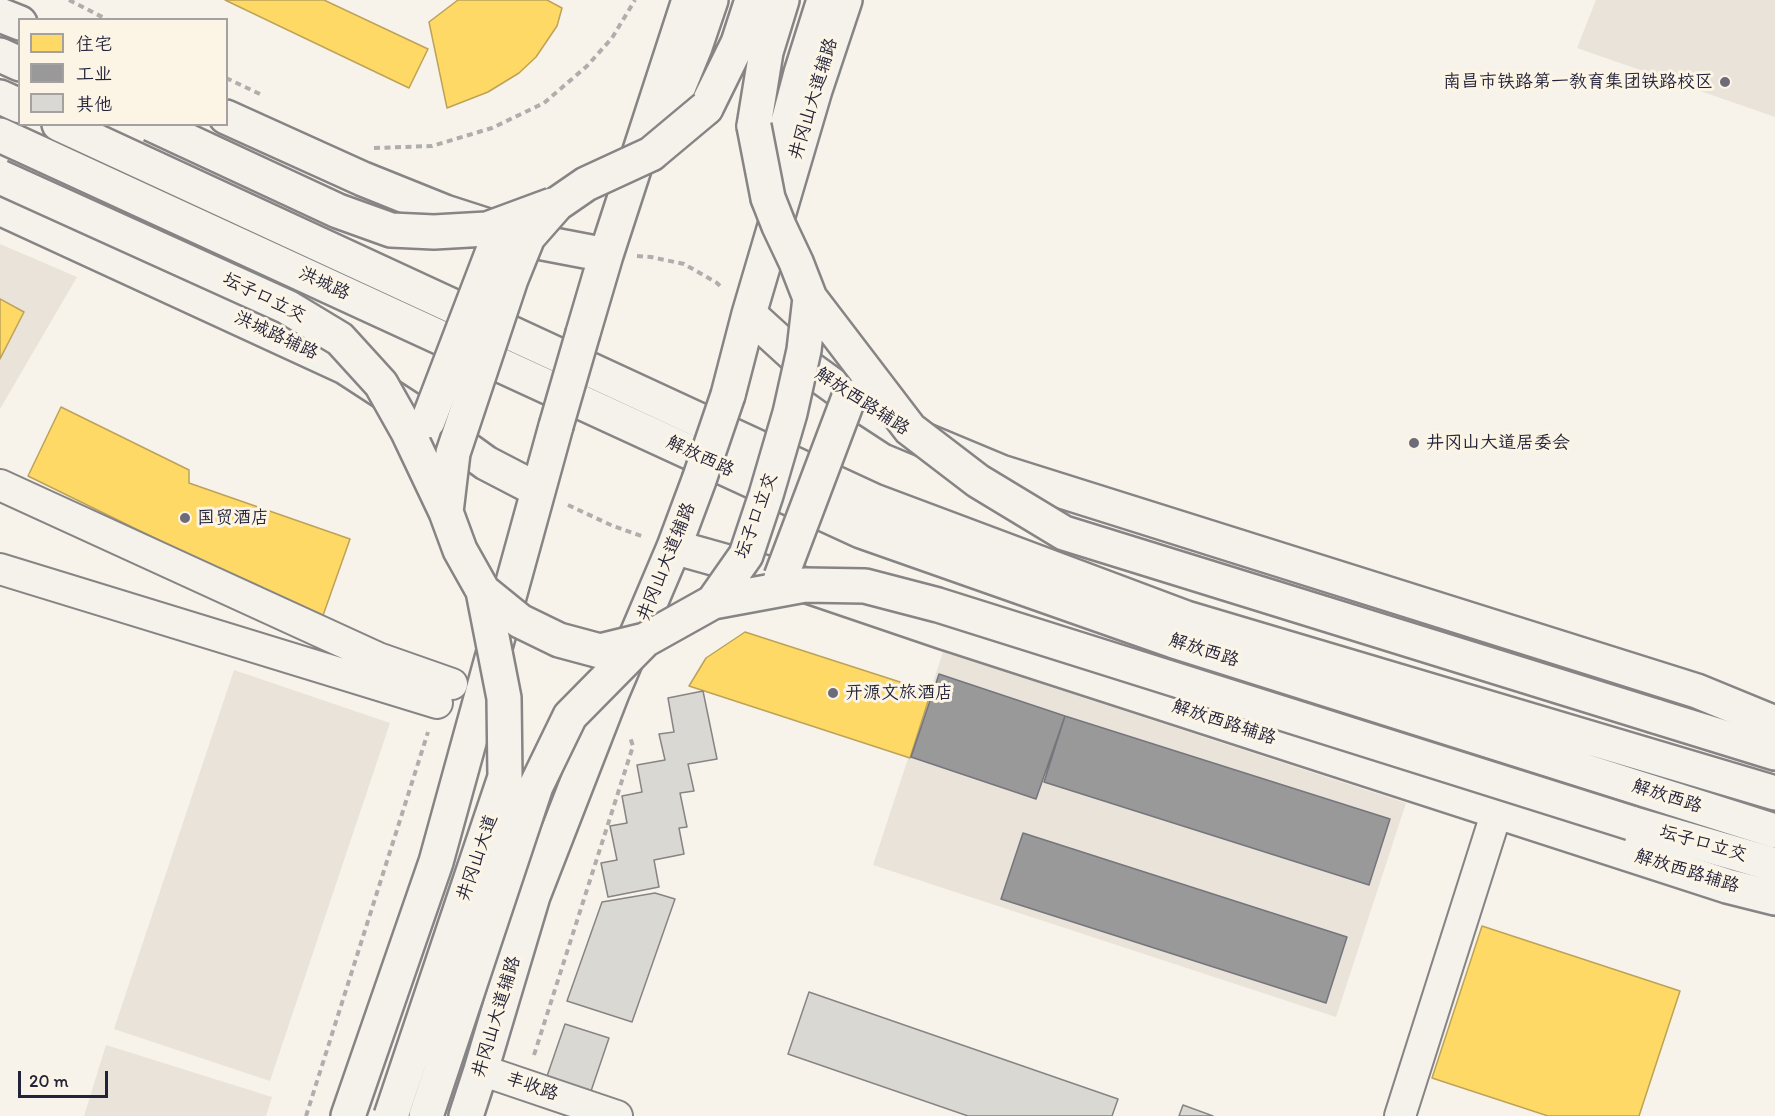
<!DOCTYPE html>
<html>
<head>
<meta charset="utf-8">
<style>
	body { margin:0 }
	#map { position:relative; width:1775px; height:1116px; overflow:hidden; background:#f7f3ea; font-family:Itim,"LXGW WenKai TC",sans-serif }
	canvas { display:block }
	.legend { position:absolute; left:18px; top:18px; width:210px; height:108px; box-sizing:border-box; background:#fcf5e5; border:2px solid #a5a1a1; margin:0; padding:8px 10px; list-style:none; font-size:18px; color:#22223b }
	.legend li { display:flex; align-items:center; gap:12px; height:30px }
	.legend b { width:30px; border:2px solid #a5a1a1 }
	.scale { position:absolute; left:18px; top:1071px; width:90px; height:27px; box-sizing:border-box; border:3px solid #22223b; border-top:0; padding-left:8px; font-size:18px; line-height:21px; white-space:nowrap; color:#22223b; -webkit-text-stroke:4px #fcf5e5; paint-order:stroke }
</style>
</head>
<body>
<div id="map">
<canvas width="1775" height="1116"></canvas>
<ul class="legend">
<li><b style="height:16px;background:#ffd966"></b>住宅</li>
<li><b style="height:16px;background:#999"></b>工业</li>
<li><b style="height:16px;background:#dad8d2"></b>其他</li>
</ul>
<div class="scale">20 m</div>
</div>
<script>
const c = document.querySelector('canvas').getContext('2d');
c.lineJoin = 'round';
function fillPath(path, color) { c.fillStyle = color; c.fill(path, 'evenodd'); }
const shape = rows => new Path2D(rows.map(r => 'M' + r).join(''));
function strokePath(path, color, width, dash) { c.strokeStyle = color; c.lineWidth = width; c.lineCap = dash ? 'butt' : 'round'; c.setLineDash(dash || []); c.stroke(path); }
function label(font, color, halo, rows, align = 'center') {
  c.font = font + ' Itim,"LXGW WenKai TC",sans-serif'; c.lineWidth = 6; c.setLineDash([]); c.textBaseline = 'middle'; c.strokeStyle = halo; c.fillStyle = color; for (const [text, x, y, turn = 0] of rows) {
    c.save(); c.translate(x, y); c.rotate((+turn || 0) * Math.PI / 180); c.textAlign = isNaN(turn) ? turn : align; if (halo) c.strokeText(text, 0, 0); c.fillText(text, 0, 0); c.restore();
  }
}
const built = shape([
	[1596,0,1775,0,1775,117,1577,48],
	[0,244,77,277,0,409],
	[943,652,1406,803,1336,1017,873,865],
	[234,670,390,723,270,1081,114,1029],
	[106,1045,272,1097,266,1116,84,1116]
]);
const homes = shape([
	[225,0,324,0,428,49,409,88,225,0],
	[458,0,547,0,562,8,557,26,536,57,519,73,488,92,447,108,429,22,458,0],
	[0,299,24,312,0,359,0,299],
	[61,407,189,470,189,483,350,539,320,624,262,603,257,585,185,553,28,476,61,407],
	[745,632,931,692,910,758,689,686,706,658,745,632],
	[1482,926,1680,991,1639,1116,1548,1116,1432,1078,1482,926]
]);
const industry = shape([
	[939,674,1065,716,1036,799,911,757,939,674],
	[1065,716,1390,819,1369,885,1044,782,1065,716],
	[1023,833,1347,937,1326,1003,1001,899,1023,833]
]);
const building = shape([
	[703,691,717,759,688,764,694,791,680,793,687,827,679,828,684,854,654,860,659,887,608,897,601,863,617,860,610,826,627,823,622,796,642,792,637,765,665,760,659,734,674,732,668,698,703,691],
	[655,893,675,899,632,1022,567,1001,602,902,655,893],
	[809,992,1118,1099,1112,1116,968,1116,788,1054,809,992],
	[565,1024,609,1038,589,1097,545,1082,565,1024],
	[1183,1105,1213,1116,1179,1116,1183,1105]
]);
const path = shape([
	[69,0,108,20],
	[226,78,262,95],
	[374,148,432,146,492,128,544,103,587,66,612,38,635,0],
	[637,256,651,257,684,264,717,283,723,289],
	[568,505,613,526,644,537],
	[534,1055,633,746,630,737],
	[306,1116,428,732]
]);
const minor = shape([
	[0,485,378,658,452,684],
	[0,569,437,703],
	[481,1070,617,1116],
	[1400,1116,1497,811]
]);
const major = shape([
	[0,15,20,23],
	[0,97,20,106],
	[226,117,363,179,445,212,538,242,606,255],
	[59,124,874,501,1186,618,1775,793],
	[0,135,861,531,1174,641,1775,831],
	[0,208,345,367,428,421,486,463,538,490],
	[749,314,806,366,849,397,898,429,1001,472,1697,691,1775,723],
	[583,333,606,255,689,0],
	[728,395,749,314,815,90,845,0],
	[674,547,781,577,943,632,1727,886,1775,898],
	[348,1116,436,862,556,426],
	[466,1116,481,1070,533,896,612,693,674,547,699,480]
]);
const highway = shape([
	[0,55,20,64],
	[706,108,738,43,752,0],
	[754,126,766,52,782,0],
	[651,154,695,47,711,0],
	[768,198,801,73,824,0],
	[1655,716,1775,753],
	[1631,823,1775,865]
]);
const majorBridge = shape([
	[428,421,501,230],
	[556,426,583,333],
	[699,480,728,395],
	[781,577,849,397]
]);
const highwayBridge = shape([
	[706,108,651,154,586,184,557,204,528,237,511,279,453,453,446,512,460,550,483,591,520,621,559,640,600,651,645,640,713,602,746,555,766,495,790,413,804,350,810,298,796,262,779,226,768,198,754,126],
	[151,124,338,211,391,230,434,232,487,229,552,205],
	[0,177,287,307,340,339,381,384,408,432,446,512],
	[810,298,910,429,978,481,1064,533,1655,716],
	[713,602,805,585,865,586,938,605,1631,823],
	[391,1116,505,777,504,698,483,591],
	[426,1116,536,786,570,716,645,640]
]);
const markers = [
	[1725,82,6,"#6d6b78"],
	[1414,443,6,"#6d6b78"],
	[185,518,6,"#6d6b78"],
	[833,693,6,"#6d6b78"]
];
const poiNames = [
	["南昌市铁路第一教育集团铁路校区",1713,82,"right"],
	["井冈山大道居委会",1426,443],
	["国贸酒店",197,518],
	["开源文旅酒店",845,693]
];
const streetNames = [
	["井冈山大道辅路",814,99,-73],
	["洪城路",324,284,25],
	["坛子口立交",264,298,26],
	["洪城路辅路",276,336,25],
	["解放西路辅路",862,402,33],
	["解放西路",700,457,25],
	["坛子口立交",757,516,-70],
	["井冈山大道辅路",667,562,-68],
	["解放西路",1204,651,18],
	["解放西路辅路",1224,723,18],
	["解放西路",1667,797,18],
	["坛子口立交",1703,844,16],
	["井冈山大道",478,858,-71],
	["解放西路辅路",1687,872,17],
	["井冈山大道辅路",497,1017,-73],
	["丰收路",532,1087,19]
];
fillPath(built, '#e9e3d9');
fillPath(homes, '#ffd966');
strokePath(homes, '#bda259', 1.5);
fillPath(industry, '#999');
strokePath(industry, '#75757d', 1.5);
fillPath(building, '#dad8d2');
strokePath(building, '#868485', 1.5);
strokePath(minor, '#868485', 34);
strokePath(major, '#868485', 38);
strokePath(highway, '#868485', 38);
strokePath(path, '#b0aead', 4, [6, 4.5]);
strokePath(minor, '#f5f2ec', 30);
strokePath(major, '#f5f2ec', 33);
strokePath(highway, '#f5f2ec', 33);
strokePath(majorBridge, '#868485', 38, []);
strokePath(highwayBridge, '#868485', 38, []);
strokePath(majorBridge, '#f5f2ec', 33);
strokePath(highwayBridge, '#f5f2ec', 33);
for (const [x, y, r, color] of markers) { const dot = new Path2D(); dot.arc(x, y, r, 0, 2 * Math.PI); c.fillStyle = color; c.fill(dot); strokePath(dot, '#fcf5e5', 2); }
label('18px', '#22223b', '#fcf5e5', poiNames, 'left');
label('18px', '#22223b', '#fcf5e5', streetNames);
</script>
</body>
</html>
